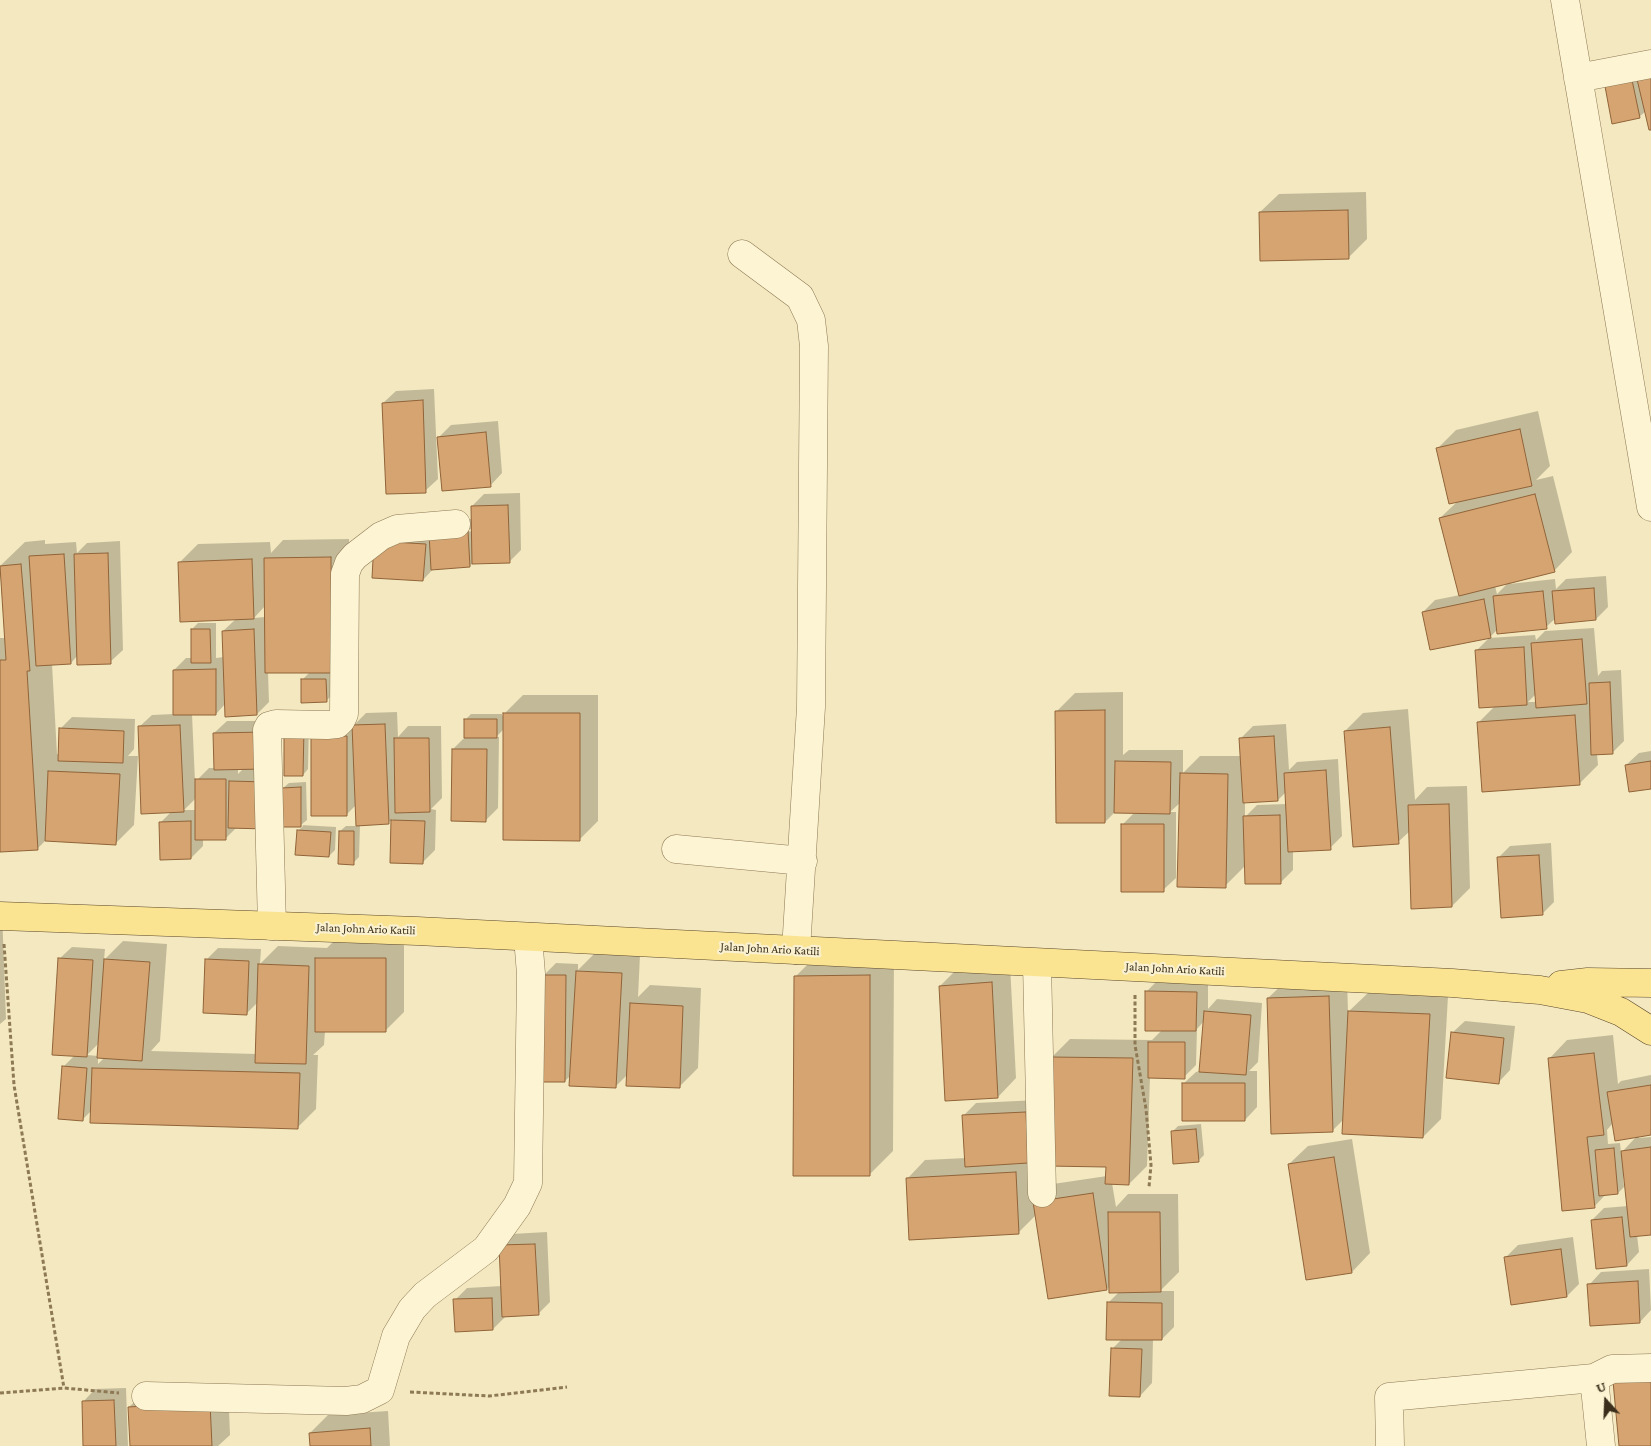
<!DOCTYPE html>
<html>
<head>
<meta charset="utf-8">
<style>
	body { margin:0 }
	#map { position:relative; width:1651px; height:1446px; overflow:hidden; background:#f3e8bf; font-family:"Crimson Pro",serif }
	canvas { display:block }
	.north { position:absolute; left:1581px; top:1376px; width:50px; height:50px; -webkit-text-stroke:4px #f9f1d0; paint-order:stroke; rotate:340deg; font-size:14px; font-weight:700; line-height:20px; text-align:center; color:#3b2e1b }
	.north::after { content:''; display:block; margin:auto; width:18px; height:22px; background:#3b2e1b; clip-path:polygon(50% 0,100% 100%,50% 72%,0 100%) }
</style>
</head>
<body>
<div id="map">
<canvas width="1651" height="1446"></canvas>
<div class="north">U</div>
</div>
<script>
const c = document.querySelector('canvas').getContext('2d');
c.lineJoin = 'round';
function fillPath(path, color) { c.fillStyle = color; c.fill(path, 'evenodd'); }
const shape = rows => new Path2D(rows.map(r => 'M' + r).join(''));
function strokePath(path, color, width, dash) { c.strokeStyle = color; c.lineWidth = width; c.lineCap = dash ? 'butt' : 'round'; c.setLineDash(dash || []); c.stroke(path); }
function label(font, color, halo, rows, align = 'center') {
  c.font = font + ' "Crimson Pro",serif'; c.lineWidth = 4.5; c.setLineDash([]); c.textBaseline = 'middle'; c.strokeStyle = halo; c.fillStyle = color; for (const [text, x, y, turn = 0] of rows) {
    c.save(); c.translate(x, y); c.rotate((+turn || 0) * Math.PI / 180); c.textAlign = isNaN(turn) ? turn : align; if (halo) c.strokeText(text, 0, 0); c.fillText(text, 0, 0); c.restore();
  }
}
const shadow = shape([
	[1643,64,1651,128,1646,111,1639,117,1605,82],
	[1366,192,1367,239,1348,258,1260,212,1279,194],
	[434,389,438,479,425,491,383,403,396,391],
	[1538,411,1550,466,1536,480,1553,476,1572,552,1554,571,1509,584,1555,579,1556,589,1566,579,1606,576,1608,607,1596,619,1556,618,1546,627,1497,630,1489,638,1535,635,1536,640,1545,631,1594,628,1598,676,1602,671,1621,670,1624,741,1612,753,1597,754,1598,765,1579,784,1478,723,1495,706,1477,650,1490,637,1423,612,1435,600,1460,595,1440,518,1458,501,1437,449,1456,430],
	[1509,582,1497,594,1495,586],
	[1536,694,1537,702,1528,702],
	[498,421,502,473,490,486,439,437,451,425],
	[520,493,521,550,509,562,473,563,470,566,434,568,423,580,375,542,442,521,472,519,472,506,484,494],
	[474,529,474,531,441,534,441,531],
	[349,539,350,653,332,695,326,701,302,680,310,672,268,672,269,702,257,714,226,703,216,714,192,714,195,782,209,768,215,768,214,733,227,721,276,721,276,755,237,827,225,839,203,839,203,846,191,858,160,823,172,811,139,727,152,715,174,714,174,670,186,658,192,658,192,629,198,623,216,623,216,658,224,657,223,631,236,619,180,562,198,544,270,542,271,553,283,540],
	[265,606,265,617,254,618],
	[238,768,244,768,238,774],
	[196,798,196,810,184,810],
	[45,540,45,544,76,542,77,553,87,543,120,541,123,650,110,662,78,655,71,663,52,664,57,754,59,754,60,729,72,717,135,719,134,749,128,756,138,756,134,825,116,843,46,840,37,849,0,851,0,638,6,638,0,566,25,542],
	[1123,692,1123,755,1129,750,1183,750,1183,773,1200,756,1242,756,1241,738,1253,726,1286,724,1289,770,1297,762,1338,759,1342,836,1330,848,1293,851,1293,870,1281,882,1245,866,1225,886,1181,802,1170,812,1176,812,1176,878,1163,890,1122,825,1135,812,1115,812,1105,822,1056,712,1075,693],
	[1286,792,1287,804,1257,805,1245,817,1245,802,1278,800],
	[523,695,598,695,598,821,580,839,504,729,496,737,499,737,498,808,485,821,453,749,465,737,465,720,471,714,502,714,502,716],
	[1408,709,1415,800,1427,787,1467,786,1470,888,1452,906,1410,831,1398,842,1345,731,1363,713],
	[397,712,398,737,408,726,441,726,442,798,431,809,436,810,435,850,423,862,391,861,393,819,388,823,360,825,359,857,353,863,340,831,346,826,358,826,357,804,346,815,324,725,354,725,366,713],
	[309,723,308,769,303,775,285,775],
	[1651,751,1651,788,1626,765,1639,753],
	[306,782,307,820,301,825,336,827,335,850,329,856,298,831,304,825,284,826,283,788,289,783],
	[1551,843,1554,902,1542,914,1498,858,1510,846],
	[0,911,2,911,6,1019,0,1024],
	[335,940,404,940,404,1012,385,1031,325,1031,324,1045,313,1055,318,1055,316,1109,297,1128,92,1110,82,1120,63,1067,75,1055,59,959,72,947,105,949,104,960,123,941,167,944,160,1041,151,1051,256,1054,258,1002,246,1014,206,960,218,948,261,949,260,964,278,946,327,948],
	[99,1043,98,1056,87,1055],
	[98,1057,104,1058,98,1064],
	[820,952,894,952,893,1151,869,1175,796,976],
	[595,953,640,955,638,997,650,985,701,988,698,1068,679,1087,628,1074,615,1087,571,1075,565,1081,543,976,556,963,578,964,578,970],
	[1010,965,1016,1078,998,1097,940,986,958,968],
	[1347,978,1348,1012,1368,993,1448,996,1441,1119,1423,1137,1344,1119,1332,1131,1268,998,1287,980],
	[1158,980,1208,980,1208,1009,1217,999,1262,1003,1258,1062,1249,1071,1257,1071,1257,1107,1245,1120,1183,1084,1196,1072,1200,1071,1204,1021,1197,1029,1196,1065,1184,1077,1150,1077,1147,1166,1129,1184,1112,1183,1116,1207,1128,1194,1178,1194,1179,1272,1160,1291,1174,1291,1174,1327,1162,1339,1153,1339,1152,1383,1140,1396,1112,1349,1122,1339,1108,1303,1120,1291,1110,1286,1107,1289,1036,1215,1019,1232,907,1179,925,1160,966,1158,964,1115,976,1103,1038,1100,1053,1184,1107,1176,1107,1166,1051,1058,1070,1039,1152,1040,1162,1030,1146,992],
	[1465,1021,1515,1026,1510,1070,1498,1083,1452,1033],
	[1613,1035,1618,1084,1621,1081,1651,1075,1651,1134,1639,1136,1639,1138,1651,1137,1651,1234,1637,1235,1639,1252,1627,1265,1597,1268,1592,1220,1604,1208,1628,1206,1625,1176,1623,1176,1624,1187,1618,1193,1606,1194,1594,1207,1549,1059,1567,1040],
	[1613,1123,1637,1136,1621,1153,1620,1143,1608,1144,1607,1130],
	[1201,1124,1204,1155,1198,1161,1172,1132,1178,1126],
	[1352,1139,1370,1253,1352,1272,1307,1279,1289,1164,1308,1146],
	[547,1232,550,1302,538,1314,505,1317,493,1329,455,1300,467,1288,502,1286,500,1246,512,1234],
	[1573,1237,1579,1284,1567,1296,1506,1257,1518,1245],
	[1649,1269,1651,1310,1640,1322,1589,1285,1601,1272],
	[228,1385,230,1435,218,1446,131,1446,129,1407,148,1389],
	[126,1388,128,1446,84,1446,83,1402,95,1389],
	[388,1411,390,1446,311,1446,310,1433,328,1415]
]);
const building = shape([
	[1651,72,1651,130,1649,130,1636,75,1651,72],
	[1631,75,1640,118,1612,124,1604,81,1631,75],
	[1348,210,1349,259,1260,261,1259,212,1348,210],
	[423,400,426,493,386,494,382,403,423,400],
	[1520,429,1532,486,1449,504,1436,448,1520,429],
	[486,432,491,487,442,491,437,437,486,432],
	[1535,494,1555,572,1459,596,1439,518,1535,494],
	[508,505,510,563,472,564,471,506,508,505],
	[468,531,470,567,431,570,429,533,468,531],
	[374,541,426,544,423,581,372,578,374,541],
	[108,553,111,664,77,665,74,554,108,553],
	[64,554,71,664,36,666,29,556,64,554],
	[331,557,332,673,265,673,264,558,331,557],
	[252,559,254,619,180,622,178,562,252,559],
	[21,564,30,671,27,671,38,850,0,852,0,660,6,660,0,566,21,564],
	[1594,588,1596,620,1555,624,1552,591,1594,588],
	[1543,591,1547,629,1497,634,1493,596,1543,591],
	[1484,599,1491,638,1430,650,1422,612,1484,599],
	[191,629,210,629,211,663,191,663,191,629],
	[254,629,257,715,225,717,222,631,254,629],
	[1582,639,1587,704,1536,708,1531,643,1582,639],
	[1524,647,1527,705,1479,708,1475,650,1524,647],
	[216,669,216,715,173,715,173,670,216,669],
	[301,679,326,679,327,702,301,703,301,679],
	[1610,682,1613,754,1591,755,1589,683,1610,682],
	[1105,710,1105,823,1056,823,1055,711,1105,710],
	[503,713,580,713,580,841,503,840,503,713],
	[1575,715,1580,785,1482,792,1477,722,1575,715],
	[464,719,497,719,497,738,464,738,464,719],
	[385,724,389,824,356,826,352,725,385,724],
	[180,725,184,812,141,814,138,726,180,725],
	[284,727,304,728,303,776,284,776,284,727],
	[1390,727,1399,844,1353,847,1344,731,1390,727],
	[59,728,124,731,123,763,58,761,59,728],
	[264,732,264,769,214,770,213,733,264,732],
	[311,736,347,736,347,816,311,816,311,736],
	[1274,736,1278,801,1243,803,1239,738,1274,736],
	[394,738,429,738,430,812,395,813,394,738],
	[452,749,487,749,486,822,451,821,452,749],
	[1115,761,1171,762,1170,814,1114,813,1115,761],
	[1651,761,1651,789,1629,792,1625,765,1651,761],
	[1326,770,1331,850,1288,852,1284,773,1326,770],
	[48,771,120,774,116,845,45,841,48,771],
	[1180,773,1228,774,1226,888,1177,887,1180,773],
	[195,779,226,779,226,840,195,840,195,779],
	[229,781,267,782,266,829,228,828,229,781],
	[301,787,301,827,283,827,282,788,301,787],
	[1449,804,1452,907,1411,909,1408,805,1449,804],
	[1280,815,1281,884,1245,884,1243,816,1280,815],
	[391,820,425,821,423,864,390,863,391,820],
	[191,821,191,859,160,860,159,822,191,821],
	[1121,824,1164,824,1164,892,1121,892,1121,824],
	[297,830,331,832,329,857,295,855,297,830],
	[339,831,354,831,354,865,338,864,339,831],
	[1539,855,1543,915,1501,918,1497,857,1539,855],
	[58,958,93,960,87,1057,52,1055,58,958],
	[315,958,386,958,386,1032,315,1032,315,958],
	[104,959,150,962,142,1061,97,1058,104,959],
	[205,959,249,961,247,1015,203,1013,205,959],
	[258,964,309,966,306,1064,255,1063,258,964],
	[576,971,622,973,616,1088,569,1086,576,971],
	[542,975,566,975,565,1082,541,1082,542,975],
	[870,975,870,1176,793,1176,794,976,870,975],
	[992,982,998,1098,945,1101,939,986,992,982],
	[1145,991,1197,992,1196,1031,1145,1031,1145,991],
	[1329,996,1333,1132,1271,1134,1267,998,1329,996],
	[630,1003,683,1006,680,1088,626,1086,630,1003],
	[1204,1011,1251,1015,1246,1075,1199,1072,1204,1011],
	[1348,1011,1430,1014,1423,1138,1342,1134,1348,1011],
	[1451,1032,1504,1038,1499,1084,1446,1078,1451,1032],
	[1148,1042,1185,1042,1185,1079,1148,1078,1148,1042],
	[1594,1053,1604,1135,1587,1137,1595,1208,1562,1211,1548,1058,1594,1053],
	[1050,1057,1133,1058,1129,1185,1105,1184,1106,1167,1048,1166,1050,1057],
	[62,1066,87,1068,83,1121,58,1119,62,1066],
	[92,1068,300,1073,298,1129,90,1123,92,1068],
	[1182,1083,1245,1083,1245,1121,1182,1121,1182,1083],
	[1651,1085,1651,1135,1615,1141,1607,1092,1651,1085],
	[1026,1112,1028,1163,965,1167,962,1115,1026,1112],
	[1196,1129,1199,1162,1173,1164,1171,1131,1196,1129],
	[1651,1147,1651,1235,1630,1237,1621,1151,1651,1147],
	[1614,1148,1618,1194,1599,1196,1595,1150,1614,1148],
	[1334,1157,1352,1273,1306,1280,1288,1164,1334,1157],
	[1016,1172,1019,1234,909,1240,906,1178,1016,1172],
	[1093,1193,1107,1290,1048,1299,1033,1202,1093,1193],
	[1108,1212,1160,1212,1161,1292,1109,1293,1108,1212],
	[1622,1217,1627,1266,1596,1269,1591,1220,1622,1217],
	[535,1244,539,1315,502,1317,499,1245,535,1244],
	[1561,1249,1567,1297,1511,1305,1504,1257,1561,1249],
	[1638,1281,1640,1323,1590,1326,1587,1284,1638,1281],
	[492,1298,493,1330,455,1332,453,1299,492,1298],
	[1107,1302,1162,1303,1162,1340,1106,1340,1107,1302],
	[1111,1348,1142,1349,1140,1397,1109,1396,1111,1348],
	[1651,1377,1651,1446,1619,1446,1613,1381,1651,1377],
	[114,1400,116,1446,83,1446,82,1401,114,1400],
	[210,1402,212,1446,130,1446,128,1407,210,1402],
	[370,1428,371,1446,310,1446,309,1433,370,1428]
]);
const path = shape([
	[4,944,14,1085,64,1388],
	[1135,995,1135,1045,1146,1109,1151,1165,1149,1187],
	[410,1392,489,1396,567,1387],
	[0,1393,64,1388,119,1393]
]);
const minor = shape([
	[1565,0,1651,507],
	[1578,78,1651,64],
	[742,254,800,297,811,320,814,346,811,707,796,950],
	[676,849,803,861],
	[272,926,267,730,269,726,276,724,327,725,337,724,341,720,344,714,345,574,349,563,355,556,381,536,397,529,456,524],
	[1037,963,1042,1193],
	[1594,1378,1601,1446],
	[146,1396,346,1401,362,1399,380,1390,396,1336,412,1309,425,1295,486,1249,517,1206,528,1183,531,974,528,937],
	[1390,1446,1389,1397,1594,1378,1612,1369,1651,1368]
]);
const major = shape([
	[0,916,417,931,1452,983,1540,990,1588,999,1621,1012,1651,1031],
	[1561,985,1588,982,1651,983]
]);
const streetNames = [
	["Jalan John Ario Katili",366,929,2],
	["Jalan John Ario Katili",770,949,3],
	["Jalan John Ario Katili",1175,969,3]
];
fillPath(shadow, '#0003');
fillPath(building, '#d5a471');
strokePath(building, '#906338', 1);
strokePath(minor, '#8e7955', 29);
strokePath(major, '#5b462a', 29);
strokePath(path, '#8e7955', 3, [4, 2.5]);
strokePath(minor, '#fcf4d3', 28);
strokePath(major, '#fae492', 28);
label('12px', '#3b2e1b', '#f9f1d0', streetNames);
</script>
</body>
</html>
